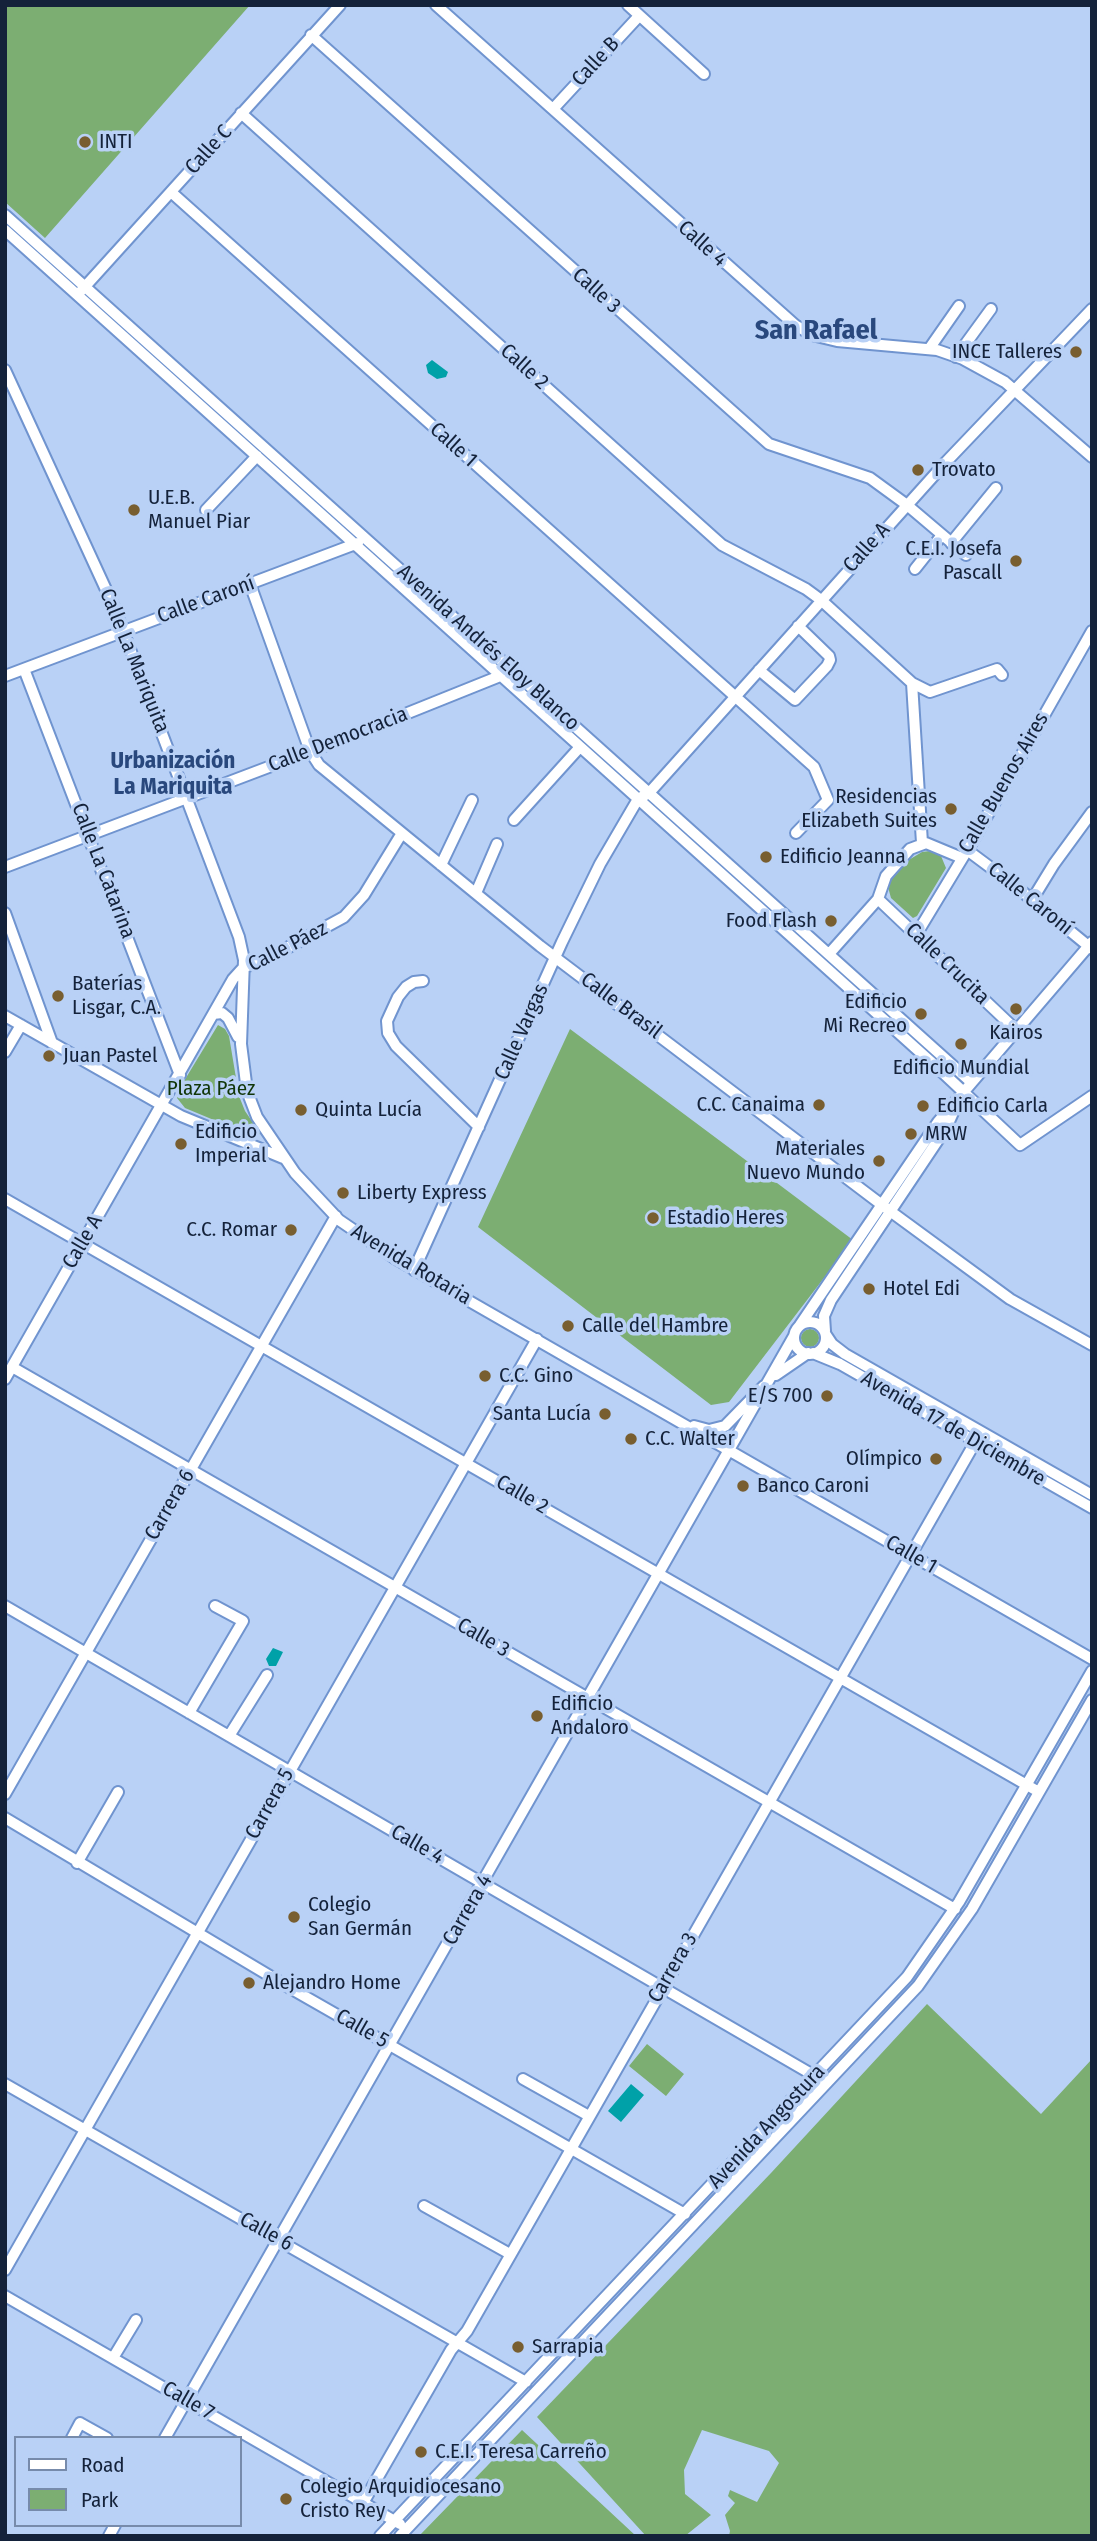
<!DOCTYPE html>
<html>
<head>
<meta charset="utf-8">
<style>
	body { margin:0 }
	#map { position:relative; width:1097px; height:2541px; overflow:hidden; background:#b9d1f6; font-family:"Fira Sans Condensed",sans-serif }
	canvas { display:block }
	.frame { position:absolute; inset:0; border:7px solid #14223a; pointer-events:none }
	.legend { position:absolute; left:14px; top:2436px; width:228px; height:91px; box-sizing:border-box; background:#b9d1f6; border:2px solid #778bab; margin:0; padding:9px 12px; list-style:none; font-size:21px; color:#14223a }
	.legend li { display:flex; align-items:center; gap:14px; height:35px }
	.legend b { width:35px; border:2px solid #778bab }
</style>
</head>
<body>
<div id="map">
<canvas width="1097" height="2541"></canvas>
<div class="frame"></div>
<ul class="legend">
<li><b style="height:9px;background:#fff"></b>Road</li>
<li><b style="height:19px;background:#7cae72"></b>Park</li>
</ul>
</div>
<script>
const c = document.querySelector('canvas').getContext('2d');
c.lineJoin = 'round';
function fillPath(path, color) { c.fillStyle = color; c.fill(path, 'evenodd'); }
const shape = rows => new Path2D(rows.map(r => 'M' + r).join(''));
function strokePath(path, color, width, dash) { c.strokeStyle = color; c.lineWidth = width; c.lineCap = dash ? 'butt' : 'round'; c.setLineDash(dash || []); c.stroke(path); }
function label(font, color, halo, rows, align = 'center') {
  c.font = font + ' "Fira Sans Condensed",sans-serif'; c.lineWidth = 7; c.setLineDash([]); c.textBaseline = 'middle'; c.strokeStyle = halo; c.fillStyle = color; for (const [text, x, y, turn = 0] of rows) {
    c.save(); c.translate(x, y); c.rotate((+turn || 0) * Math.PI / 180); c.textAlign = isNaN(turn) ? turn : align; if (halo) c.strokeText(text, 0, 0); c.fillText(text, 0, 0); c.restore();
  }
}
const green = shape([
	[5,5,250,5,45,238,5,202],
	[930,851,941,856,946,868,917,916,913,918,891,898,888,887,891,879,907,861,922,852],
	[218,1025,225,1029,229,1036,239,1096,245,1111,260,1133,257,1138,185,1108,177,1098,181,1086],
	[570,1029,755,1167,758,1177,777,1183,853,1240,729,1402,711,1405,478,1227],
	'801 1338a9 9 0 1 1 18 0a9 9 0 1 1-18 0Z',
	[927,2004,1041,2114,1092,2059,1092,2536,729,2536,730,2531,725,2515,735,2503,728,2496,730,2490,757,2502,779,2463,769,2451,702,2430,684,2470,685,2494,711,2515,685,2536,646,2536,537,2417,771,2173],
	[647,2044,684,2074,666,2096,629,2066],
	[522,2430,636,2536,419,2536]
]);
const water = shape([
	[432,360,448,372,446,377,437,379,428,373,426,365],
	[273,1648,283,1652,276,1666,269,1666,266,1659],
	[631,2084,644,2095,621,2122,608,2111]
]);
const minor = shape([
	[436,5,795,325,812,335,837,341,937,350,963,359,1005,382,1092,457],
	[628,5,704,74],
	[311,35,769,444,870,478,907,505,966,555],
	[553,109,639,16],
	[241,113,713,537,722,545,806,589,821,600,912,683,922,843],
	[171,192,814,767,828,800,796,833],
	[5,215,971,1082],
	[5,230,940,1070,1020,1145,1092,1096],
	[81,291,340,5],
	[929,349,959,306],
	[956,357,991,309],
	[5,370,114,607,239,937,244,960,241,1044,247,1091,257,1117,295,1173,339,1220,396,1259,1092,1659],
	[206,510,257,456],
	[951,543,996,488],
	[915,569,942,535],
	[250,584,310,751,319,765,540,946,890,1211,1010,1299,1092,1345],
	[24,669,180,1075],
	[759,670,795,700,827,666,830,660,829,656,798,626],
	[5,676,358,543],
	[912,683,930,692,997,669,1002,675],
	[514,820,580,747],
	[967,850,1014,885,1092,949],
	[441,865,472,800],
	[5,867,353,735,505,674],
	[476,893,497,844],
	[878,899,1016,1030],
	[1032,900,1054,864,1092,812],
	[5,913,52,1043],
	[916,935,971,844,1092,631],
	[829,954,878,899,886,876,910,849,926,843,962,858],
	[423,981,414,982,406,987,398,997,387,1021,388,1033,396,1046,479,1127],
	[213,1014,222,1013,228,1018,238,1037],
	[5,1016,181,1116,283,1158],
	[5,1052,21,1025],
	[5,1199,1039,1792],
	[414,1270,562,942,600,864,638,799,649,793,946,462,1092,309],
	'794 1338a16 16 0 1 1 32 0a16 16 0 1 1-32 0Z',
	[800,1325,938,1122,1092,942],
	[825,1331,824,1316,831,1300,946,1128,956,1106],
	[826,1335,832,1344,845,1354,1092,1495],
	[813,1353,840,1364,1092,1508],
	[12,1367,955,1909],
	[776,1375,808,1353],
	[5,1379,233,979,243,968,276,954,344,917,364,895,402,833],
	[694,1426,709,1430,725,1426,764,1386],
	[5,1606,820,2079],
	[189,1713,243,1621,215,1606],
	[229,1736,267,1675],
	[5,1794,336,1216],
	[5,1818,290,1988,685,2214],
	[77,1863,118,1792],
	[523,2079,589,2116],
	[5,2084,526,2382],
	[424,2206,510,2254],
	[5,2270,537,1339],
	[5,2296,400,2524],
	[113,2358,136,2320],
	[72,2438,80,2423,107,2438],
	[165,2438,794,1336],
	[363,2503,451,2350,467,2331,981,1432],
	[109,2536,115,2525],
	[380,2536,907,1977,959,1902,1092,1671],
	[400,2536,918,1986,972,1909,1092,1700]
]);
const markers = [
	[85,142,7,"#785e30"],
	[1076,352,7,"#785e30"],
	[918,470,7,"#785e30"],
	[134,510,7,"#785e30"],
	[1016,561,7,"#785e30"],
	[951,809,7,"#785e30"],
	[766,857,7,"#785e30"],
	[831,921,7,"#785e30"],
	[58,996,7,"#785e30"],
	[1016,1009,7,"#785e30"],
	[921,1014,7,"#785e30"],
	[961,1044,7,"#785e30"],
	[49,1056,7,"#785e30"],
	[819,1105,7,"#785e30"],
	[923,1106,7,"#785e30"],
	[301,1110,7,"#785e30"],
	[911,1134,7,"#785e30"],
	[181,1144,7,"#785e30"],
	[879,1161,7,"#785e30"],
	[343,1193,7,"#785e30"],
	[653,1218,7,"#785e30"],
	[291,1230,7,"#785e30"],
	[869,1289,7,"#785e30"],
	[568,1326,7,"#785e30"],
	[485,1376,7,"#785e30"],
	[827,1396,7,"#785e30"],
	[605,1414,7,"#785e30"],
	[631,1439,7,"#785e30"],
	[936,1459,7,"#785e30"],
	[743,1486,7,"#785e30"],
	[537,1716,7,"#785e30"],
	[294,1917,7,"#785e30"],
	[249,1983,7,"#785e30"],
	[518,2347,7,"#785e30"],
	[421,2452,7,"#785e30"],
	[286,2499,7,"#785e30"]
];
const streetNames = [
	["Calle B",596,62,-47],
	["Calle C",209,150,-48],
	["Calle 4",702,244,42],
	["Calle 3",596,291,42],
	["Calle 2",524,367,42],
	["Calle 1",453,445,42],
	["Calle A",867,548,-48],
	["Calle Caroní",206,600,-20],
	["Avenida Andrés Eloy Blanco",488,648,42],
	["Calle La Mariquita",134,661,68],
	["Calle Democracia",338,740,-21],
	["Calle Buenos Aires",1004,783,-60],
	["Calle La Catarina",103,871,69],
	["Calle Caroní",1030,899,39],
	["Calle Páez",288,947,-27],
	["Calle Crucita",947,964,44],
	["Calle Brasil",621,1006,37],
	["Calle Vargas",522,1032,-66],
	["Calle A",83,1242,-60],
	["Avenida Rotaria",411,1265,31],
	["Avenida 17 de Diciembre",953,1429,30],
	["Calle 2",522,1495,30],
	["Carrera 6",170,1505,-60],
	["Calle 1",911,1555,30],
	["Calle 3",483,1638,30],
	["Carrera 5",270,1804,-61],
	["Calle 4",417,1845,30],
	["Carrera 4",468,1910,-60],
	["Carrera 3",673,1968,-60],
	["Calle 5",362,2029,30],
	["Avenida Angostura",767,2127,-47],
	["Calle 6",266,2232,29],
	["Calle 7",188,2401,30]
];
const poiNames = [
	["INTI",99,142],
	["INCE Talleres",1062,352,"right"],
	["Trovato",932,470],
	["U.E.B.",148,498],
	["Manuel Piar",148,522],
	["C.E.I. Josefa",1002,549,"right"],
	["Pascall",1002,573,"right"],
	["Residencias",937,797,"right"],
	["Elizabeth Suites",937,821,"right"],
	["Edificio Jeanna",780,857],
	["Food Flash",817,921,"right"],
	["Baterías",72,984],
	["Lisgar, C.A.",72,1008],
	["Edificio",907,1002,"right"],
	["Mi Recreo",907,1026,"right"],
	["Kairos",1016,1033,"center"],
	["Juan Pastel",63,1056],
	["Edificio Mundial",961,1068,"center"],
	["C.C. Canaima",805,1105,"right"],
	["Edificio Carla",937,1106],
	["Quinta Lucía",315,1110],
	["Edificio",195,1132],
	["Imperial",195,1156],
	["MRW",925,1134],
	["Materiales",865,1149,"right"],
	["Nuevo Mundo",865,1173,"right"],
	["Liberty Express",357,1193],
	["Estadio Heres",667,1218],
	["C.C. Romar",277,1230,"right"],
	["Hotel Edi",883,1289],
	["Calle del Hambre",582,1326],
	["C.C. Gino",499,1376],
	["E/S 700",813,1396,"right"],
	["Santa Lucía",591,1414,"right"],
	["C.C. Walter",645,1439],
	["Olímpico",922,1459,"right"],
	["Banco Caroni",757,1486],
	["Edificio",551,1704],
	["Andaloro",551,1728],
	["Colegio",308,1905],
	["San Germán",308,1929],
	["Alejandro Home",263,1983],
	["Sarrapia",532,2347],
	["C.E.I. Teresa Carreño",435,2452],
	["Colegio Arquidiocesano",300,2487],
	["Cristo Rey",300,2511]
];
const parkNames = [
	["Plaza Páez",211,1089]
];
const neighbourhoodNames = [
	["Urbanización",173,762],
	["La Mariquita",173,788]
];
const districtNames = [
	["San Rafael",816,331]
];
fillPath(green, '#7cae72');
fillPath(water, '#00a1a8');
strokePath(minor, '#7094cf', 14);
strokePath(minor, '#fff', 10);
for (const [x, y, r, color] of markers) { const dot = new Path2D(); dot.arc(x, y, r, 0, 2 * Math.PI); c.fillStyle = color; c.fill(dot); strokePath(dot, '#b9d1f6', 2.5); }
label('21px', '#14223a', '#b9d1f6', streetNames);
label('21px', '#14223a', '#b9d1f6', poiNames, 'left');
label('21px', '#113608', '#b9d1f6', parkNames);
label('bold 23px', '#29487d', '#b9d1f6', neighbourhoodNames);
label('bold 28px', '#29487d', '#b9d1f6', districtNames);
</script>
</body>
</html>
